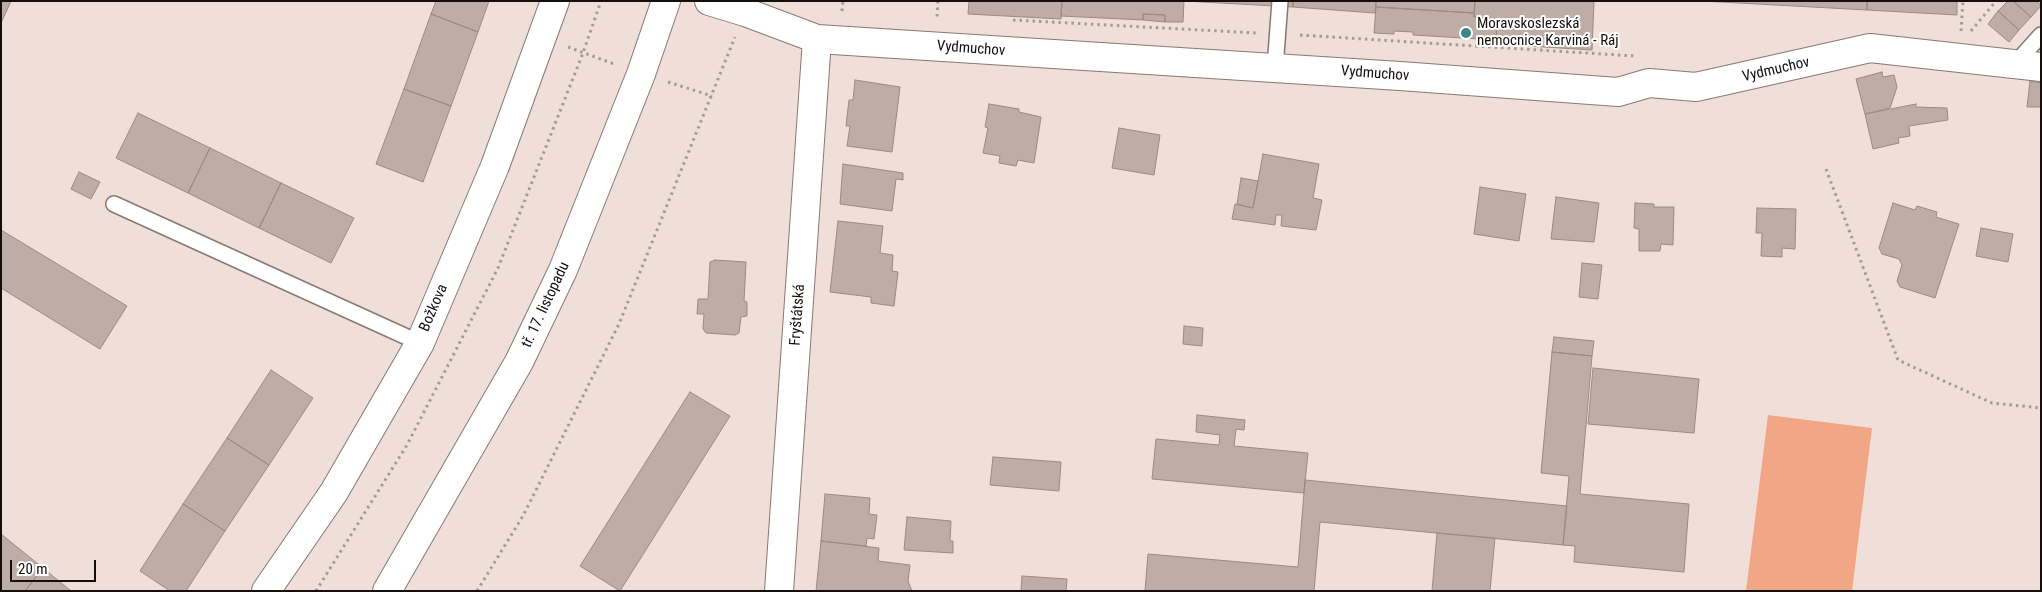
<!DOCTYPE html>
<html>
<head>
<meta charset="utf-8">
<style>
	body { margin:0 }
	#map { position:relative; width:2042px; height:592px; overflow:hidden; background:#f0dfd8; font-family:"Roboto Condensed",sans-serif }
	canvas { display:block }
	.frame { position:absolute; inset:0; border:2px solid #140e0c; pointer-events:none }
	.scale { position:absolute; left:10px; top:560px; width:86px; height:22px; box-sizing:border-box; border:2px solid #140e0c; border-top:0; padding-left:6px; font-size:15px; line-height:18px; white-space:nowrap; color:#140e0c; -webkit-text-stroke:4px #fff; paint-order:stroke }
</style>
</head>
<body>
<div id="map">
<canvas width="2042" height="592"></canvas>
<div class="frame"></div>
<div class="scale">20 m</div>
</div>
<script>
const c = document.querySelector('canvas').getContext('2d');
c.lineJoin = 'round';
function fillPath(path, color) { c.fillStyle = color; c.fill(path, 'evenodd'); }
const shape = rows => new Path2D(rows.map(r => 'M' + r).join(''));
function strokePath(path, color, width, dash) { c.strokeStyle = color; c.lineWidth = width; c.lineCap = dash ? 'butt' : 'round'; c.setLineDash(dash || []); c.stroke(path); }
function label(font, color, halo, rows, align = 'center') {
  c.font = font + ' "Roboto Condensed",sans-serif'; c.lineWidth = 4; c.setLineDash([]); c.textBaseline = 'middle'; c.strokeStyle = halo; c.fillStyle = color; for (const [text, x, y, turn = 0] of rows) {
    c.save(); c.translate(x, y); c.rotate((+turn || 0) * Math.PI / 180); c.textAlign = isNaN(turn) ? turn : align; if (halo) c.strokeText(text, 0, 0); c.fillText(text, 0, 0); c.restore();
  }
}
const green = shape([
	[1768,415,1872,428,1852,591,1746,591]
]);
const building = shape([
	[1,1,11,1,1,23,1,1],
	[436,1,489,1,478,32,431,14,436,1],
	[969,1,1062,1,1061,19,968,14,969,1],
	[1062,1,1184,1,1183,22,1165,22,1165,15,1143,14,1143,20,1061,16,1062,1],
	[1184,1,1293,1,1293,7,1184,1],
	[1293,1,1376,1,1375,13,1293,7,1293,1],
	[1376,1,1475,1,1474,13,1376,7,1376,1],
	[1475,1,1594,1,1592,50,1496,44,1497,19,1474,17,1475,1],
	[1702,1,1867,1,1867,10,1702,1],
	[1867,1,1957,1,1957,15,1867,10,1867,1],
	[2008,1,2013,1,2031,17,2019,30,1998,11,2008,1],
	[2013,1,2037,1,2041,6,2031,17,2013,1],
	[1376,7,1474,13,1474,17,1497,19,1496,40,1413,35,1413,32,1394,31,1394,34,1374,33,1376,7],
	[1998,11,2019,30,2009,42,1988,24,1998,11],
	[431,14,478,32,451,106,404,89,431,14],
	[1143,14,1165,15,1165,22,1143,20,1143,14],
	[1882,72,1883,77,1894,75,1897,87,1890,108,1865,114,1856,79,1882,72],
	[855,80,900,87,892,152,847,146,850,126,846,126,849,100,853,100,855,80],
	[2030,81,2041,83,2041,107,2027,107,2030,81],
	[404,89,451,106,423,182,376,164,404,89],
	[989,104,1019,109,1019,112,1041,117,1034,163,1018,160,1016,166,999,163,1000,156,983,153,988,128,985,127,989,104],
	[1916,104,1916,107,1947,108,1948,120,1909,126,1910,136,1898,138,1899,143,1873,149,1865,114,1916,104],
	[138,113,210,148,188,193,116,158,138,113],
	[1119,128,1160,135,1154,175,1112,168,1119,128],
	[210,148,281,183,259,228,188,193,210,148],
	[1263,154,1319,164,1313,198,1322,200,1316,230,1281,226,1282,215,1276,215,1275,225,1232,219,1235,204,1253,208,1263,154],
	[843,164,903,173,903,180,896,179,892,211,840,204,843,164],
	[79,172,100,182,91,199,71,189,79,172],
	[1241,178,1258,181,1253,208,1237,204,1241,178],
	[281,183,354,218,331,263,259,228,281,183],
	[1480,187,1526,194,1519,241,1474,234,1480,187],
	[1556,197,1599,203,1594,242,1551,239,1556,197],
	[1635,203,1654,204,1654,207,1674,207,1673,245,1661,244,1660,251,1639,251,1639,229,1634,228,1635,203],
	[1893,203,1915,210,1917,206,1937,212,1936,217,1959,224,1935,298,1900,287,1897,281,1902,265,1899,259,1882,254,1879,248,1893,203],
	[1757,208,1796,209,1795,249,1782,248,1782,257,1761,256,1762,233,1756,233,1757,208],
	[838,221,883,226,880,253,893,255,892,271,898,272,894,306,871,303,871,297,830,292,838,221],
	[1981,228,2013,234,2008,262,1976,256,1981,228],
	[1,230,127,306,100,349,1,288,1,230],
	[715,260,746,262,744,301,747,302,747,316,741,317,739,333,735,335,706,333,703,329,704,314,697,314,698,299,708,299,710,262,715,260],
	[1582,263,1602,265,1598,299,1579,297,1582,263],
	[1184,326,1203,328,1202,346,1183,344,1184,326],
	[1554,337,1594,341,1592,356,1552,352,1554,337],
	[1552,352,1592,356,1580,494,1689,504,1684,572,1574,562,1575,546,1563,545,1569,476,1541,473,1552,352],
	[1593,368,1699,379,1694,433,1588,424,1593,368],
	[271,370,313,398,269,465,227,438,271,370],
	[690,392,730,416,620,591,580,566,690,392],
	[1197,415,1245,420,1244,430,1236,429,1234,446,1308,453,1304,493,1152,479,1156,439,1219,445,1220,435,1196,432,1197,415],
	[227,438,269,465,225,531,183,504,227,438],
	[993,457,1061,462,1059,491,990,485,993,457],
	[1305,480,1567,506,1563,545,1320,522,1314,591,1145,591,1148,554,1298,567,1305,480],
	[825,494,870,498,869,514,877,515,874,539,867,538,866,546,821,541,825,494],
	[183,504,225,531,186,591,170,591,140,571,183,504],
	[907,517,951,521,950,541,953,541,953,553,904,550,907,517],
	[1437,533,1495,538,1490,591,1432,591,1437,533],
	[1,534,43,568,25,591,1,591,1,534],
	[821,541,879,548,878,561,910,565,908,581,912,591,816,591,821,541],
	[43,568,71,591,25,591,43,568],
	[1022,576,1067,579,1066,591,1021,591,1022,576]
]);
const path = shape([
	[938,1,937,17,940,17],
	[842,11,843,1],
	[1013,20,1257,33],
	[1961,31,1963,1],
	[1971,31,1996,1],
	[1300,35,1634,56],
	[568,47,614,64],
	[668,82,712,96],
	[1826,169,1898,360,1992,403,2041,408],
	[316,591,407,445,498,268,583,53,601,1],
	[477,591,523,516,619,324,735,37]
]);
const lane = shape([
	[2014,65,2041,35],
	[1275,68,1280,1],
	[114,204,420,343]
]);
const street = shape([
	[709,1,745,12,817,39,1400,76,1618,92,1649,83,1696,87,1870,48,2041,67],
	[266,591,334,492,420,343,495,166,555,1],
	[779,591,817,39]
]);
const primary = shape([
	[387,591,519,362,563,270,641,74,666,1]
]);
const markers = [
	[1466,33,6,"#3d8689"]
];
const poiNames = [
	["Moravskoslezská",1477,24],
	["nemocnice Karviná - Ráj",1477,41]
];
const streetNames = [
	["Vydmuchov",971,49,4],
	["Vydmuchov",1776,70,-13],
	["Vydmuchov",1375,74,4],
	["tř. 17. listopadu",546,305,-65],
	["Božkova",434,308,-67],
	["Fryštátská",798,315,-86]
];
fillPath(green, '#f1a786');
fillPath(building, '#bdada6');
strokePath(building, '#9a8a83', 1);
strokePath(lane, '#887872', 18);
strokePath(street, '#887872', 30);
strokePath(primary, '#887872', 30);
strokePath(path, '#a79a94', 3, [2.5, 4]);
strokePath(lane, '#fff', 15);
strokePath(street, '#fff', 28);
strokePath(primary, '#fff', 28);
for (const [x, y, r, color] of markers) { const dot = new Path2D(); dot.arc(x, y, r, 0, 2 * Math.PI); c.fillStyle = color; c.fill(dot); strokePath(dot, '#fff', 2); }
label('15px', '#140e0c', '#fff', poiNames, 'left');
label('15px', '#140e0c', '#fff', streetNames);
</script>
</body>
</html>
